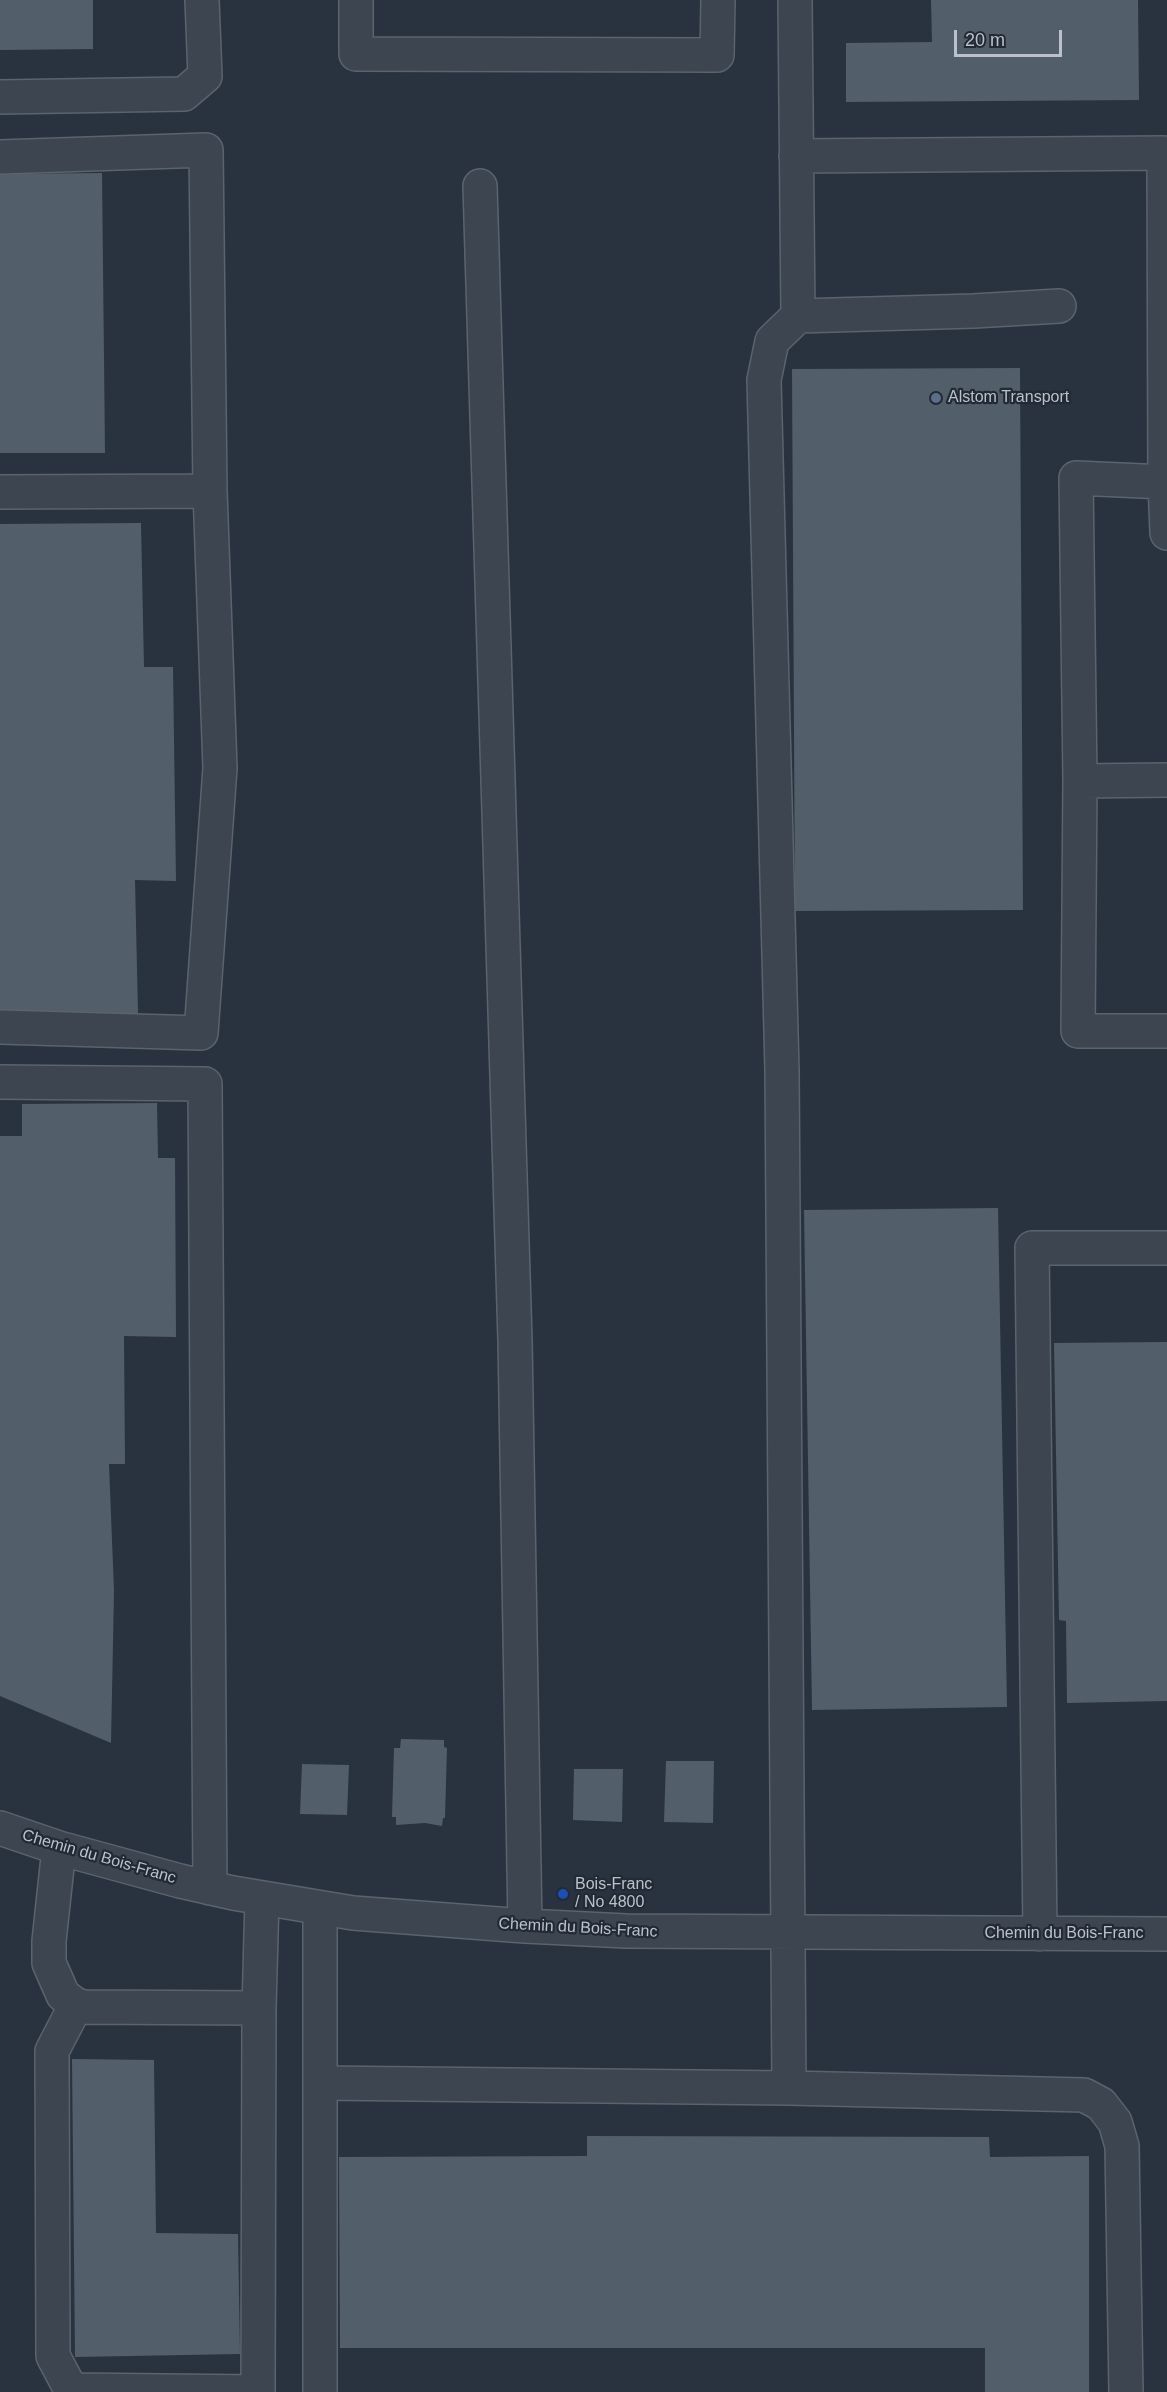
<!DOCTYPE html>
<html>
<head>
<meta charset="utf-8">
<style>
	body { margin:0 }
	#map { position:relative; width:1167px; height:2392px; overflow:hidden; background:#293340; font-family:Helvetica,sans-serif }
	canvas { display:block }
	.scale { position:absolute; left:954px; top:30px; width:108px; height:27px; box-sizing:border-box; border:3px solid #bac1ca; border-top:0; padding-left:8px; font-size:18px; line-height:21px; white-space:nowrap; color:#bac1ca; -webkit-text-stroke:4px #222a36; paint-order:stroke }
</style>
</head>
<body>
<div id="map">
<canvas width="1167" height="2392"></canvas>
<div class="scale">20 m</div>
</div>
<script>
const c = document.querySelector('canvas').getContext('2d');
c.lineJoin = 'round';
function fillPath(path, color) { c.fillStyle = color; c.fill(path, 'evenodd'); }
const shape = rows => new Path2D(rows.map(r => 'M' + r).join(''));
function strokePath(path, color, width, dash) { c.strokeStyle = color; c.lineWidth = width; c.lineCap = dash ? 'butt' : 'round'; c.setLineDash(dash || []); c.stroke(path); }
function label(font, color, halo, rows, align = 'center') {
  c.font = font + ' Helvetica,sans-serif'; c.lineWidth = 4.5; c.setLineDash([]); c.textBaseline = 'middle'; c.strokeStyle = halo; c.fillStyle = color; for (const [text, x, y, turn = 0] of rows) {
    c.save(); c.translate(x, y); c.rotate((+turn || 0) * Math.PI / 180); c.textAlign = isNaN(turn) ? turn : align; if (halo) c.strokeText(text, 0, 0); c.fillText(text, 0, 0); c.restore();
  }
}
const building = shape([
	[0,0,93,0,93,49,0,50],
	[931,0,1138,0,1139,100,846,102,846,43,932,42],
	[102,173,105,453,0,453,0,174],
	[1020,368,1023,910,795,911,792,369],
	[141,523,144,667,173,667,176,881,135,880,138,1013,0,1016,0,524],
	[157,1103,158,1158,175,1158,176,1337,124,1336,125,1464,109,1464,114,1591,111,1743,0,1696,0,1136,22,1136,22,1104],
	[998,1208,1007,1707,812,1710,804,1210],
	[1167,1342,1167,1701,1067,1703,1066,1621,1059,1620,1054,1343],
	[401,1739,444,1740,444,1747,447,1748,445,1818,443,1818,442,1826,425,1823,396,1825,396,1817,392,1817,394,1748,400,1748],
	[666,1761,714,1761,713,1823,664,1822],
	[302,1764,349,1765,347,1815,300,1814],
	[574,1769,623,1769,622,1822,573,1820],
	[72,2059,154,2060,156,2233,238,2234,240,2354,75,2357],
	[587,2136,989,2137,990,2157,1089,2156,1089,2392,985,2392,985,2348,340,2348,339,2157,587,2156]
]);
const minor = shape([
	[356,0,356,54,717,55,718,0],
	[795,0,798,316,974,311,1059,306],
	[0,97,184,94,205,76,202,0],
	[796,156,1164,153,1165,482,1167,533],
	[0,157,206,150,210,491,0,492],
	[480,186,515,1340,525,1926],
	[1165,482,1076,478,1080,781,1167,780],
	[1080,781,1078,1031,1167,1031],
	[0,1027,201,1033,220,768,210,491],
	[0,1082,205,1084,210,1888],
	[0,1828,59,1848,180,1881,233,1893,353,1913,525,1926,626,1931,1167,1934],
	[59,1848,49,1941,49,1963,63,1995,76,2005,84,2007,259,2008,262,1898],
	[1040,1934,1032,1248,1167,1248],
	[76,2005,52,2051,53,2356,71,2390,258,2392,259,2008],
	[321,2083,789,2088,1084,2095,1101,2104,1115,2122,1122,2146,1126,2392],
	[789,2088,782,1070,764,380,772,341,798,316],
	[320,2392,320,1908]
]);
const markers = [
	[936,398,6,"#5c6f8a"],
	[563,1894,6,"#1a4fb4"]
];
const poiNames = [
	["Alstom Transport",948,398],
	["Bois-Franc",575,1885],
	["/ No 4800",575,1903]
];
const streetNames = [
	["Chemin du Bois-Franc",99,1857,16],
	["Chemin du Bois-Franc",578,1928,3],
	["Chemin du Bois-Franc",1064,1934]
];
fillPath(building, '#535e6b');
strokePath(minor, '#5b636d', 36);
strokePath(minor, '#3d4550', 33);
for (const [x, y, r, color] of markers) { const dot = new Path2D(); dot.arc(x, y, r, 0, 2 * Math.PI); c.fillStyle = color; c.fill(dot); strokePath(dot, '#222a36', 2); }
label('16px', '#bac1ca', '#222a36', poiNames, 'left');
label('16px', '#bac1ca', '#222a36', streetNames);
</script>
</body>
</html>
